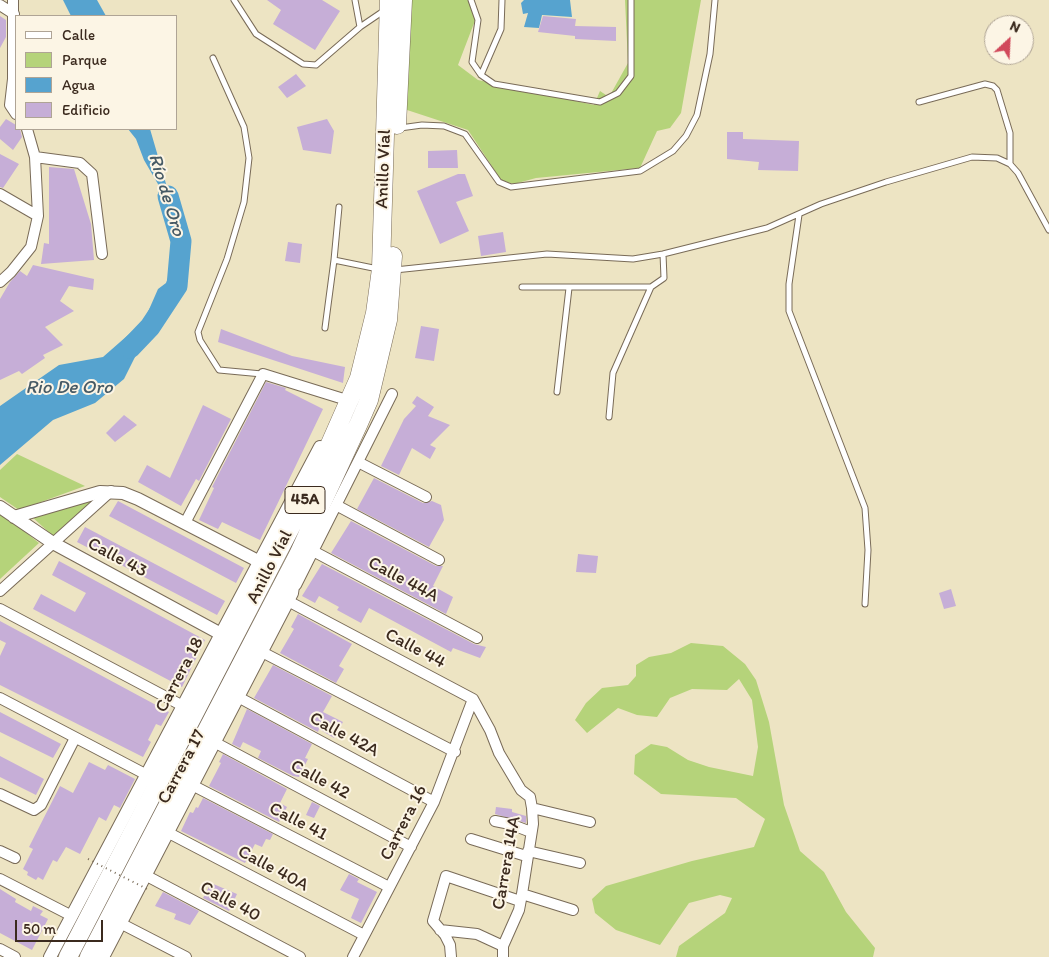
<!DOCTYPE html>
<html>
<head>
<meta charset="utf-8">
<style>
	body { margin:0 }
	#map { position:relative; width:1049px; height:957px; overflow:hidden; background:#ede4c3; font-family:Itim,sans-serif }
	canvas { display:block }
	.legend { position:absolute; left:15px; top:15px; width:162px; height:115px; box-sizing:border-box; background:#fcf5e5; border:1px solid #afa495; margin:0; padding:6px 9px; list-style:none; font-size:15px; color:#3b2a1e }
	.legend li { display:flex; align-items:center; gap:10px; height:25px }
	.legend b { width:25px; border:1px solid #afa495 }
	.north { position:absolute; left:984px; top:15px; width:50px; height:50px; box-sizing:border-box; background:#fcf5e5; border:1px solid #afa495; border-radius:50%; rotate:25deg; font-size:14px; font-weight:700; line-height:20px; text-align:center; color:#3b2a1e }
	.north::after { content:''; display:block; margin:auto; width:18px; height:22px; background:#d1495b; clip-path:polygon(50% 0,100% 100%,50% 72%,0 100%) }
	.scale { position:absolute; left:15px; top:920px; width:88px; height:22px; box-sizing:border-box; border:2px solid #3b2a1e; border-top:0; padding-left:6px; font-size:15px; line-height:18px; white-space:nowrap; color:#3b2a1e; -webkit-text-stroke:4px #fcf5e5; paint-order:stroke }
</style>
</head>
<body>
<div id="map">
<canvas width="1049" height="957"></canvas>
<ul class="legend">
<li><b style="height:6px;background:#fff"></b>Calle</li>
<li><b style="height:14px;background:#b5d37a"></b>Parque</li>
<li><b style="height:14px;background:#56a3cf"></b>Agua</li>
<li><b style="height:14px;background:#c6aed7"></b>Edificio</li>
</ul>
<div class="north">N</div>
<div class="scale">50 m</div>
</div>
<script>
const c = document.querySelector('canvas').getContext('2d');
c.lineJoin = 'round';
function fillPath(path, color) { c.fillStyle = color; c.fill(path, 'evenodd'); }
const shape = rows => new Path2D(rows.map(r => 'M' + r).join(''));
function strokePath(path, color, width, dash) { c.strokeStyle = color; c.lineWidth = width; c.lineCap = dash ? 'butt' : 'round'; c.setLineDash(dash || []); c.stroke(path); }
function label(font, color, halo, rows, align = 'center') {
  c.font = font + ' Itim,sans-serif'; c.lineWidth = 4; c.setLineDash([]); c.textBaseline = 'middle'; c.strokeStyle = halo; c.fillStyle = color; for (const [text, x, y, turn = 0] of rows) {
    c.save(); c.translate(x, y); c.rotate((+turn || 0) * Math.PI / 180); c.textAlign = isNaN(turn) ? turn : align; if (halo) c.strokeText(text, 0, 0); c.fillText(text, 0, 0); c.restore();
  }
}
const green = shape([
	[410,0,469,0,476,18,458,65,478,80,594,105,600,91,609,97,628,63,625,0,701,0,681,113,670,128,657,131,640,168,536,178,514,184,501,180,468,130,404,109],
	[17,454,85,486,19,510,0,497,0,470],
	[96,498,54,537,30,515],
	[0,512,39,543,0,579],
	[691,643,723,646,745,664,756,680,769,722,784,805,800,851,824,872,846,912,875,948,873,957,676,957,679,946,725,913,732,898,720,895,689,903,660,945,616,930,595,913,592,899,606,886,692,861,754,847,765,819,736,798,661,794,634,774,635,755,651,744,667,747,688,760,709,767,753,776,758,747,752,700,739,679,727,690,692,689,670,698,657,717,637,715,618,708,587,733,575,720,586,703,602,688,628,685,636,676,636,665,649,657,671,653]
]);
const water = shape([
	[63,0,97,0,106,16,71,16],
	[524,0,570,0,572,17,542,15,539,28,524,27,528,13,523,14,521,3],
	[128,129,150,129,176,218,174,250,183,261,124,379,95,403,53,420,0,465,0,406,59,365,103,357,144,321,158,289,166,283,172,268,172,241,166,220,162,191,144,160,136,139]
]);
const river = shape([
	[130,348,150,327,177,286,181,241,168,196]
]);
const building = shape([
	[267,0,322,0,340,11,315,50,273,24,281,10],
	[0,16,6,20,6,37,0,48],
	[543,16,576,19,575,26,616,27,616,41,575,39,575,36,538,32],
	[296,74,306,86,287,98,278,87],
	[6,119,16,125,16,129,20,129,22,137,13,150,0,139,0,127],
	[327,119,334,131,331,154,303,150,297,127],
	[727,132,743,132,743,139,799,141,798,171,758,170,759,162,727,159],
	[457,150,458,168,428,168,428,151],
	[0,154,19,164,3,188,0,187],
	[49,167,74,169,91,224,94,260,41,264,44,243,49,244],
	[458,174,465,174,473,196,456,202,469,231,440,244,417,191],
	[503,232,506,252,481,256,478,236],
	[288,242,302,244,300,263,285,261],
	[33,265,94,279,93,290,69,286,60,301,74,311,45,327,63,345,43,355,45,358,22,374,19,371,0,380,0,299,10,282,20,271,27,276],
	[421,326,439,329,434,361,415,358],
	[221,329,292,356,345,367,343,383,218,342],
	[266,382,286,388,285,390,323,409,260,540,222,522,218,529,199,520,214,488,212,487],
	[417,396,434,407,428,416,450,425,430,445,436,448,430,459,412,448,399,475,381,466,404,419,416,406,412,403],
	[203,405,231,419,199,481,196,479,181,506,138,482,147,465,170,478],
	[124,415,137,425,115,442,106,433],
	[374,478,423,503,432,501,441,505,444,520,429,547,357,509],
	[118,501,244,568,236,583,109,516],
	[351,521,436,566,443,566,433,586,453,597,446,614,331,553],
	[85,527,225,601,217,615,77,542],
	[578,554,598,556,596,573,576,572],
	[59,561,205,640,182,687,33,609,41,594,75,612,86,593,52,575],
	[322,564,474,644,486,647,480,658,453,648,451,652,369,608,361,623,337,610,339,607,319,596,315,603,302,596],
	[951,589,956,606,944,609,939,593],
	[298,614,352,644,339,666,344,669,336,683,280,653,294,629,291,627],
	[0,621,169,712,161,726,156,724,148,740,151,742,143,757,0,685,0,656,6,643,0,640],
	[273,665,332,696,323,712,343,722,334,738,319,729,318,732,254,698],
	[247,709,312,744,305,758,308,759,299,777,293,776,258,758,261,751,243,742,240,748,232,744],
	[0,712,61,744,53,758,0,732],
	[223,754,287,789,280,803,287,807,279,822,209,786,221,763,219,762],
	[0,756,44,779,36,795,0,777],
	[89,762,105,770,108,765,135,779,120,808,114,805,106,821,99,817,80,854,66,847,57,862,53,860,43,880,38,877,36,880,27,875,28,872,23,869,33,849,29,847,60,786,73,793],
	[203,798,273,834,270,840,266,839,262,847,255,844,245,863,181,831,190,812,193,813,196,807,198,808],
	[312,802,320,806,314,818,306,815],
	[496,807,512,809,512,812,526,816,526,823,495,814],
	[349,874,359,879,357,882,377,892,361,923,351,918,359,899,340,890],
	[211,883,237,894,229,911,203,898],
	[0,889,16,899,15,902,31,911,33,906,43,911,40,915,48,919,32,950,0,933],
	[163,892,199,911,190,925,174,919,176,914,155,906]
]);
const service = shape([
	[234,0,256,34,303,64,316,65,360,27,385,10],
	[355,0,360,27],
	[471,0,478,20,472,62,481,75,494,84,600,102,618,93,631,76,631,0],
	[213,58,244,127,249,158,244,202,227,259,198,332,200,340,219,370,262,374],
	[481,75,501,29,502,0],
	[919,102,985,84,993,86,997,90,1010,133,1010,164],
	[400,128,422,125,444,126,465,134,499,182,511,187,640,171,673,151,686,136,697,115,710,54,715,0],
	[339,207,334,260,378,269],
	[799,215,789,284,789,311,865,508,868,550,865,604],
	[395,270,547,254,633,259,663,254,767,228,821,204,886,182,972,157,997,158,1010,164,1018,173,1049,230],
	[522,287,651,287,664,278,663,254],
	[325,328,334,260],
	[557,392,569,288],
	[609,417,613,373,651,287]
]);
const minor = shape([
	[13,0,13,79,10,105,16,114],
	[0,5,14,14],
	[35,157,80,163,92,174,102,254],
	[0,194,38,216],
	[0,282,11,272,31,247,38,216,35,157,27,129],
	[358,462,426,497],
	[336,505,439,560],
	[185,523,263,374,350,401],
	[313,551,477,638],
	[296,585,392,394],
	[0,591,111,491],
	[288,601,473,699,490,730,499,753,521,790,530,797,532,808,533,824,522,894,519,910,503,946,503,957],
	[0,609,183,706],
	[262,652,455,752],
	[238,697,434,802],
	[0,698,147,775],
	[214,742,411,847],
	[192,785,389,887],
	[0,794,34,810,41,805,75,738],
	[532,808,590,822],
	[495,821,510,824,531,832],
	[167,832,364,935],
	[471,839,526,856],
	[0,851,15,858],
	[528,851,580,863],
	[145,875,300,957],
	[0,879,72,916],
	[522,894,573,910],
	[120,923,186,957],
	[440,930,477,934,503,946],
	[0,949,15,957],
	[353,957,434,802,473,699],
	[451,957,450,945,445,935,433,921,446,876,520,901]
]);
const tertiary = shape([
	[0,507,53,543,221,634],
	[14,517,100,492,123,493,138,499,260,562],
	[50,957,320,447],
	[103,957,288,601,292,593,296,566]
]);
const trunk = shape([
	[397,125,403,0],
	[68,957,307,496,359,378,375,313,381,269,389,0],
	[89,957,298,555,359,423,369,400,388,320,393,256]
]);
const pathBridge = shape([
	[88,859,149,890]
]);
const shields = [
	[305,500,40]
];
const shieldNames = [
	["45A",305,500]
];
const streetNames = [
	["Anillo Víal",384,169,-88],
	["Calle 43",117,558,28],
	["Anillo Víal",270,567,-63],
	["Calle 44A",403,580,28],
	["Calle 44",415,649,28],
	["Carrera 18",180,675,-62],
	["Calle 42A",344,735,28],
	["Carrera 17",182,767,-62],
	["Calle 42",320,780,28],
	["Calle 41",298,822,27],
	["Carrera 16",404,823,-63],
	["Carrera 14A",507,863,-80],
	["Calle 40A",273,869,28],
	["Calle 40",230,902,28]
];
const waterNames = [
	["Río de Oro",166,195,73],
	["Rio De Oro",69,388]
];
fillPath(green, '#b5d37a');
fillPath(water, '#56a3cf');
strokePath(river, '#56a3cf', 21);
fillPath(building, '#c6aed7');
strokePath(service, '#796b58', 7);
strokePath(minor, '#796b58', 12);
strokePath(tertiary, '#796b58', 14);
strokePath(trunk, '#796b58', 19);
strokePath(service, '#fff', 5);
strokePath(minor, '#fff', 10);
strokePath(tertiary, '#fff', 12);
strokePath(trunk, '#fff', 18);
strokePath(pathBridge, '#796b58', 2, [1, 4]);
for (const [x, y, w] of shields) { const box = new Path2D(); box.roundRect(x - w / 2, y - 13.5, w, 27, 4); c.fillStyle = '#fcf5e5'; c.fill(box); strokePath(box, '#3b2a1e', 1); }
label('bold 16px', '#3b2a1e', null, shieldNames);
label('18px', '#3b2a1e', '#fcf5e5', streetNames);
label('italic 19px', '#465a65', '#fcf5e5', waterNames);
</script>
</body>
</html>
